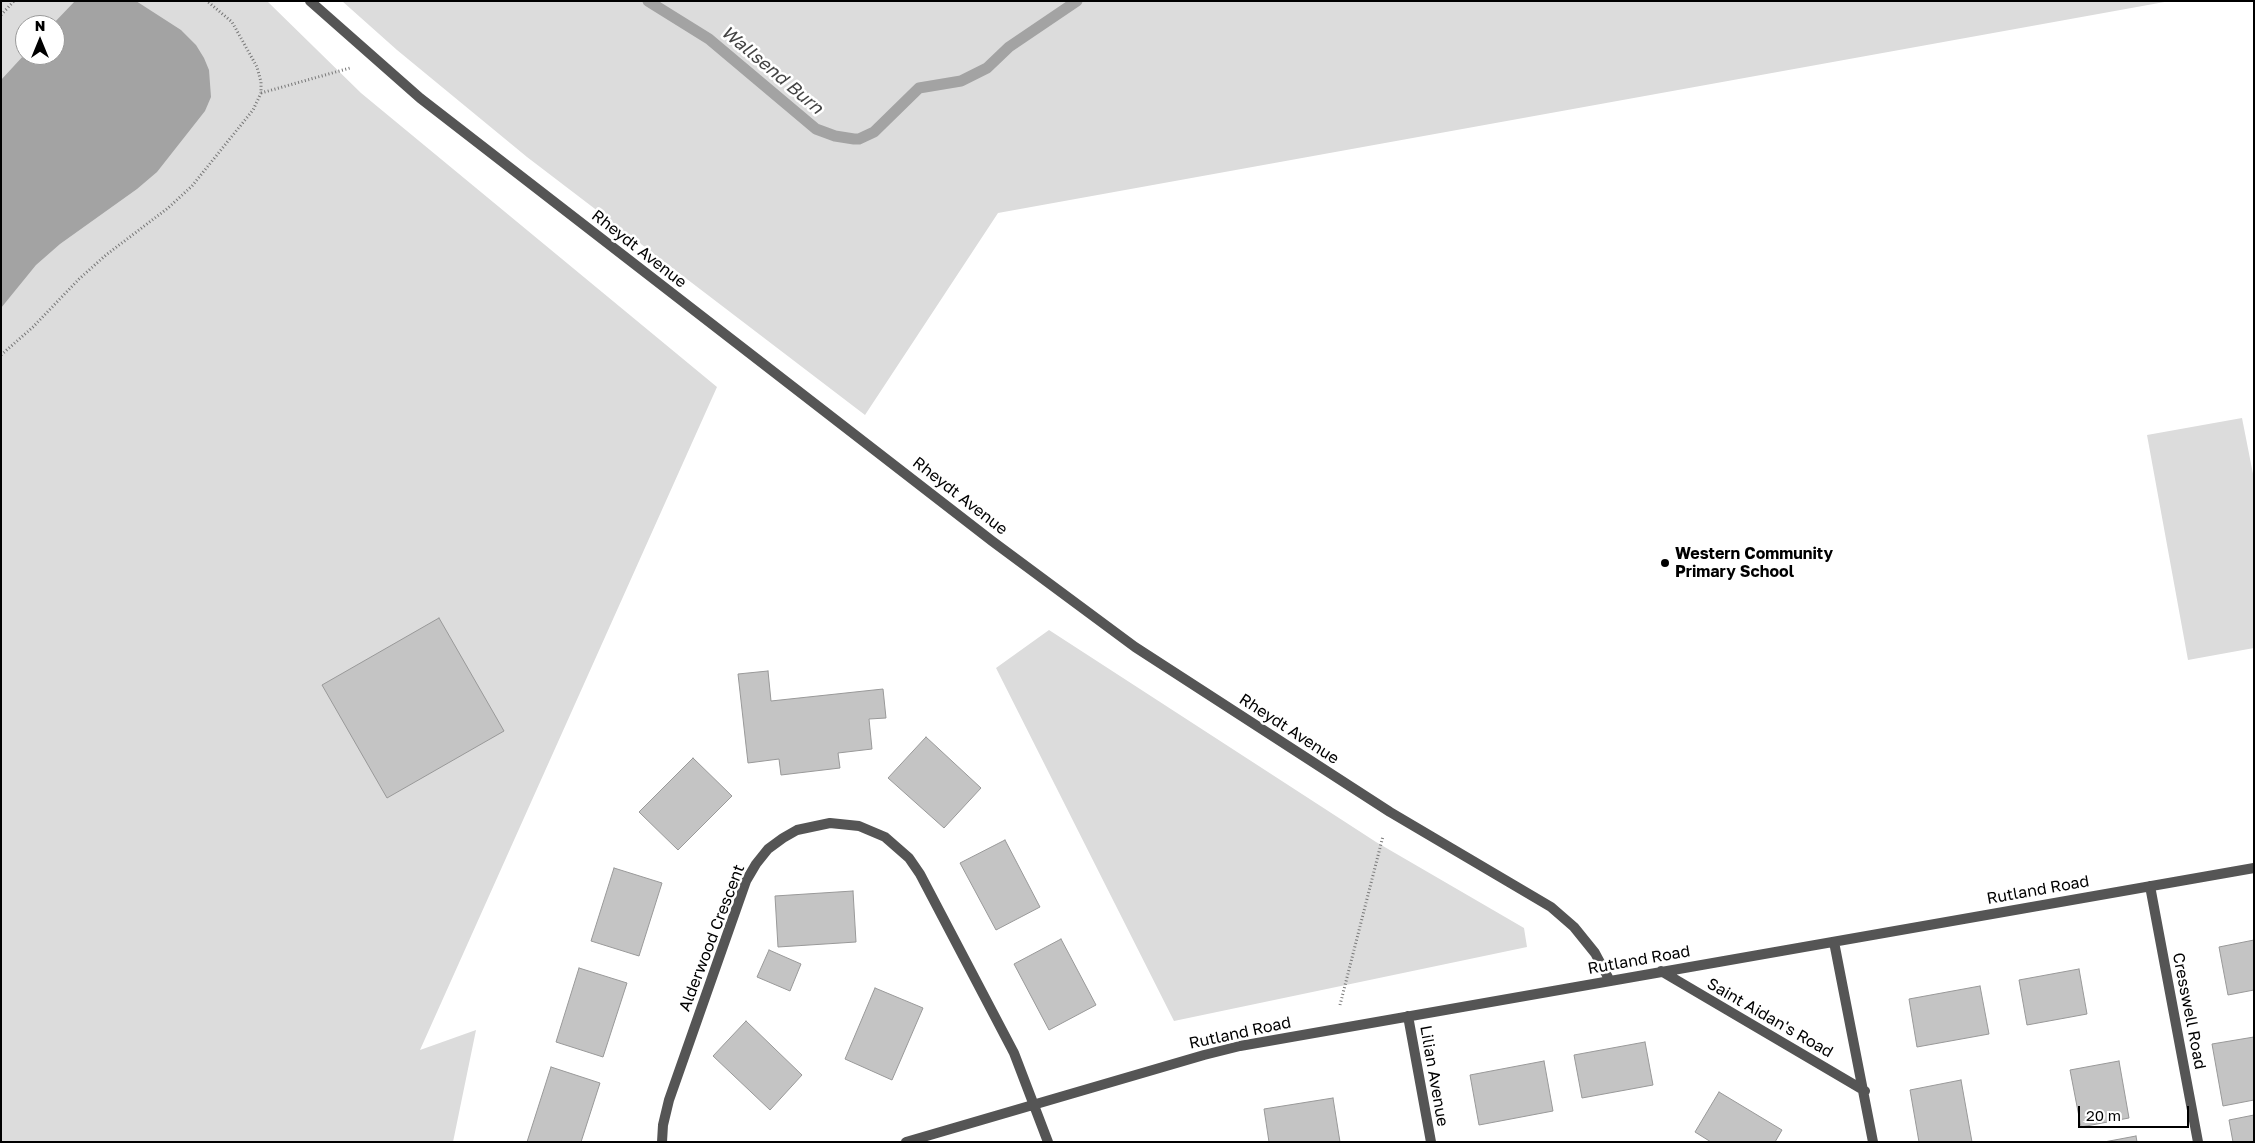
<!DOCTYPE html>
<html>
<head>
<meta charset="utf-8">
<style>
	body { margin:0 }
	#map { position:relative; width:2255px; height:1143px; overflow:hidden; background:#fff; font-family:"Golos Text",sans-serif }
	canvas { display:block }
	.frame { position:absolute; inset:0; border:2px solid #000; pointer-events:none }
	.north { position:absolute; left:15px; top:15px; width:50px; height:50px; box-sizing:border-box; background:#fff; border:1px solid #999; border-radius:50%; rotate:0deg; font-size:14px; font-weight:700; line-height:20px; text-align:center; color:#000 }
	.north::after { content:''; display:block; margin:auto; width:18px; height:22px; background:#000; clip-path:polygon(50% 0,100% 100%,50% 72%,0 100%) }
	.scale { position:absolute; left:2078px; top:1106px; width:111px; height:22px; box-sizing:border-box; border:2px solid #000; border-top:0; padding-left:6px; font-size:15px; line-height:18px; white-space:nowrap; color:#000; -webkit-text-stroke:4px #fff; paint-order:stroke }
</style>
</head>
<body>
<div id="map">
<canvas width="2255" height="1143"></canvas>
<div class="frame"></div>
<div class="north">N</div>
<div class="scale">20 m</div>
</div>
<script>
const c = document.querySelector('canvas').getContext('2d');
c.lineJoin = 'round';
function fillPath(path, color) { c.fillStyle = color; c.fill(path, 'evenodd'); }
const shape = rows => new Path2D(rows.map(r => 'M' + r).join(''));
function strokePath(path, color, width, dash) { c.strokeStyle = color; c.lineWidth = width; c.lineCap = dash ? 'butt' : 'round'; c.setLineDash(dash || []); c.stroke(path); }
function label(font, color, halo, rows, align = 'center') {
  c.font = font + ' "Golos Text",sans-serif'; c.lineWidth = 5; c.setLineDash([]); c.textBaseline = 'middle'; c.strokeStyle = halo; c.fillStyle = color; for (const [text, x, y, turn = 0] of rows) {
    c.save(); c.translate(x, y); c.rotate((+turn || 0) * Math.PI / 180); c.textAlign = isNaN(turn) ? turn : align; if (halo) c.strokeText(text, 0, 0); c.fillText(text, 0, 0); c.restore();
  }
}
const green = shape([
	[1,1,267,1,361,93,717,387,420,1050,476,1030,453,1142,1,1142],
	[25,25,55,25,55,55,25,55],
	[342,1,2170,1,998,213,865,415,527,157,397,50],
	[2242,418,2254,479,2254,648,2188,660,2147,435],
	[1049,630,1376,842,1524,928,1527,947,1174,1021,996,668]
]);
const water = shape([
	[75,1,136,1,181,30,196,45,204,58,209,70,211,97,205,111,157,172,137,189,60,244,36,265,1,308,1,80,25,54,55,55,55,25,52,25]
]);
const stream = shape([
	[648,1,709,39,816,129,835,136,854,139,859,139,874,132,919,88,961,81,987,68,1009,47,1077,1]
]);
const building = shape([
	[439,618,504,731,387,798,322,685,439,618],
	[768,671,771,701,883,689,886,718,869,719,872,749,838,753,840,768,781,775,779,759,748,763,738,674,768,671],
	[926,737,981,788,944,828,888,778,926,737],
	[693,758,732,796,678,850,639,812,693,758],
	[1005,840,1040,907,996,930,960,863,1005,840],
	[614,868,662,883,639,956,591,941,614,868],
	[853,891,856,942,778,947,775,896,853,891],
	[1061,939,1096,1005,1049,1030,1014,964,1061,939],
	[2254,940,2254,990,2228,995,2219,947,2254,940],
	[769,950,801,964,790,991,757,977,769,950],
	[579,968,627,983,603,1057,556,1042,579,968],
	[2079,969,2087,1014,2027,1025,2019,980,2079,969],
	[1980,986,1989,1034,1917,1047,1909,999,1980,986],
	[875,988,923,1008,892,1080,845,1059,875,988],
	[746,1021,802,1075,770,1110,713,1056,746,1021],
	[2254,1037,2254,1100,2223,1106,2212,1044,2254,1037],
	[1645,1042,1653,1085,1582,1098,1574,1055,1645,1042],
	[1544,1061,1553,1111,1479,1125,1470,1075,1544,1061],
	[2119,1061,2129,1118,2081,1127,2070,1070,2119,1061],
	[551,1067,600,1083,581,1142,527,1142,551,1067],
	[1961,1080,1972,1142,1919,1142,1910,1090,1961,1080],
	[1719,1092,1782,1130,1775,1142,1711,1142,1695,1132,1719,1092],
	[1333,1098,1340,1142,1269,1142,1264,1109,1333,1098],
	[2254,1115,2254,1142,2233,1142,2229,1120,2254,1115],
	[2136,1136,2137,1142,2104,1142,2136,1136]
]);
const path = shape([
	[1,15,14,1],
	[261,93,350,68],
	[1,355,33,327,79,279,106,255,168,208,192,186,253,110,261,93,261,82,257,67,232,22,207,1],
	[1340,1005,1383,836]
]);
const minor = shape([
	[310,1,420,98,992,541,1135,647,1390,812,1551,907,1574,927,1595,953,1610,981],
	[2150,886,2198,1142],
	[1834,942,1873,1142],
	[1661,971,1865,1091],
	[1408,1016,1431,1142],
	[662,1142,663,1125,669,1100,746,881,756,864,768,849,783,838,797,830,830,823,859,826,885,837,909,858,920,874,1014,1053,1048,1142],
	[906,1142,1204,1055,1240,1046,2254,868]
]);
const markers = [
	[1665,563,5,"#000"]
];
const streetNames = [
	["Rheydt Avenue",639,249,38],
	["Rheydt Avenue",960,496,38],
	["Rheydt Avenue",1289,729,33],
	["Rutland Road",2038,890,-10],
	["Alderwood Crescent",712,938,-69],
	["Rutland Road",1639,960,-10],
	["Cresswell Road",2189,1011,79],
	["Saint Aidan's Road",1770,1018,30],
	["Rutland Road",1240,1033,-12],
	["Lilian Avenue",1434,1076,80]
];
const poiNames = [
	["Western Community",1675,554],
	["Primary School",1675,572]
];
const waterNames = [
	["Wallsend Burn",772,70,40]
];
fillPath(green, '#dcdcdc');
fillPath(water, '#a3a3a3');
strokePath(stream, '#a3a3a3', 11);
fillPath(building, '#c4c4c4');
strokePath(building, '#999', 1);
strokePath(path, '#777', 3, [1, 2.5]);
strokePath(minor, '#555', 10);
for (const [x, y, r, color] of markers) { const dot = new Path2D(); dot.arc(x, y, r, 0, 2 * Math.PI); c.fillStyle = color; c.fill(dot); strokePath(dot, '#fff', 2); }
label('16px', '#000', '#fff', streetNames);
label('bold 16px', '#000', '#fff', poiNames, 'left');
label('italic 18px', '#444', '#fff', waterNames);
</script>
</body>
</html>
